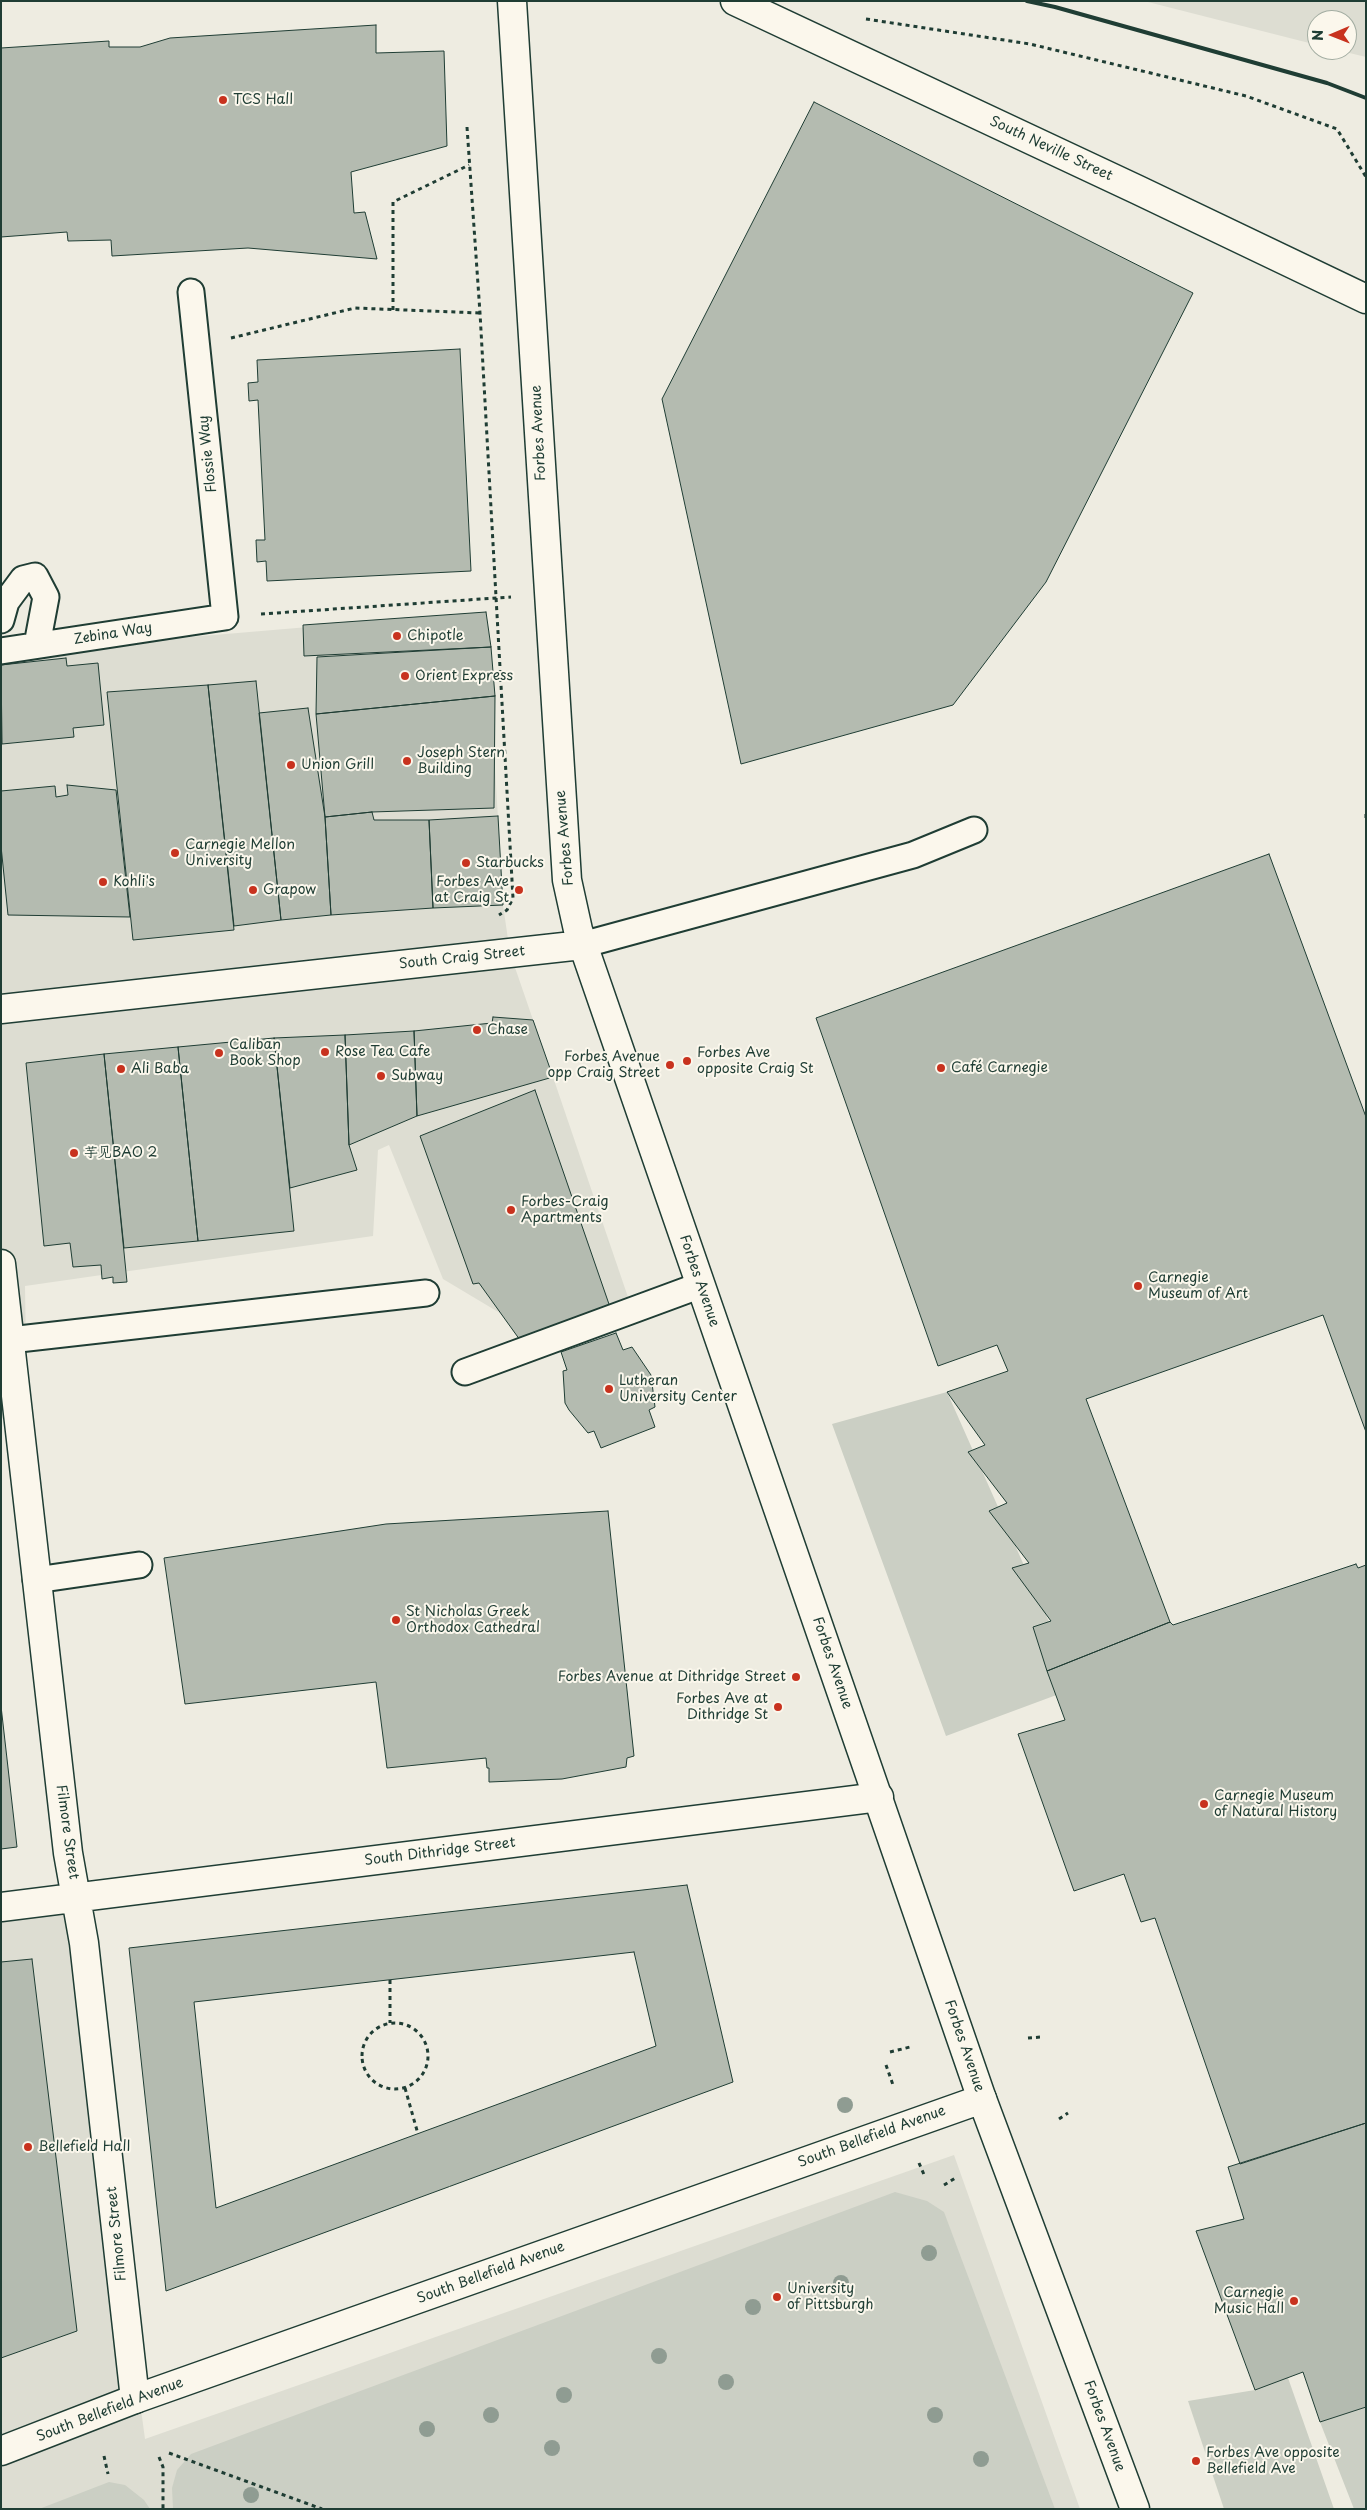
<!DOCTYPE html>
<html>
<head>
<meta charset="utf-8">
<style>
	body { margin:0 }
	#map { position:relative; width:1367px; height:2510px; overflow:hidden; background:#eeece1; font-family:"Playpen Sans",sans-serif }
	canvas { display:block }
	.frame { position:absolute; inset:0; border:2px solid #1f3d34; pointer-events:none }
	.north { position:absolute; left:1307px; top:10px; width:50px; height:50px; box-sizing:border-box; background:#fbf7ec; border:1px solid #a3ada2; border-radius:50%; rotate:269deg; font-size:14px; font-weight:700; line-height:20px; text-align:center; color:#1f3d34 }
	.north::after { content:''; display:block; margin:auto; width:18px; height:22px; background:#c8321e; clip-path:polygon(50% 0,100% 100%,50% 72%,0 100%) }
</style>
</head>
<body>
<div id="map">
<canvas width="1367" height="2510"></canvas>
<div class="frame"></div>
<div class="north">N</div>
</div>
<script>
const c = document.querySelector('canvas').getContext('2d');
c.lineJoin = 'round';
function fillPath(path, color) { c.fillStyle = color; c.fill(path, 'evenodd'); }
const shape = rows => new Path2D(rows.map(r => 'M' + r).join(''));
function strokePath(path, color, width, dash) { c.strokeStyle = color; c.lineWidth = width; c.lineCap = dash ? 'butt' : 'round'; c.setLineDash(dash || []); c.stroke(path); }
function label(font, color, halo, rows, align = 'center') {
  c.font = font + ' "Playpen Sans","LXGW WenKai TC",sans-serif'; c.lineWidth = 4; c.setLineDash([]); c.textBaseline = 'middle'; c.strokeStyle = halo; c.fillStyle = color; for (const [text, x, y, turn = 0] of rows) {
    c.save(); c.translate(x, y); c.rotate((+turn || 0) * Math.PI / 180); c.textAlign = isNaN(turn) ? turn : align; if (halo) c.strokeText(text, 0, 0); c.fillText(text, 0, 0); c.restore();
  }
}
const built = shape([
	[1144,1,1366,1,1366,57,1337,50,1347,50,1347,20,1317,20,1317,45],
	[486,612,503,905,510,953,552,1075,530,1084,553,1077,631,1306,535,1334,443,1279,389,1145,378,1150,373,1236,25,1286,27,1415,1,1419,1,653],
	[74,1911,145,2439,954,2155,1080,2509,1,2509,1,1921]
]);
const green = shape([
	[947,1392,1078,1687,946,1736,832,1424],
	[895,2192,927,2201,944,2212,1055,2509,173,2509,172,2488,177,2470,191,2454],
	[1287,2375,1334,2509,1224,2509,1188,2401,1255,2390],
	[1366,2407,1366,2509,1354,2509,1320,2422],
	[109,2482,125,2485,144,2500,150,2509,39,2509]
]);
const building = shape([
	[376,25,376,53,444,51,447,146,351,172,354,213,365,212,377,259,248,248,112,256,111,240,68,241,67,232,1,237,1,48,109,41,109,47,140,47,170,38,376,25],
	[814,102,1193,293,1046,582,953,705,741,764,662,399,814,102],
	[460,349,471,571,267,581,266,561,257,562,256,540,265,540,258,400,249,401,248,383,258,382,257,360,460,349],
	[486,612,491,647,304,656,303,625,486,612],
	[491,647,495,696,316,714,317,657,491,647],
	[66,658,67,666,98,663,104,725,73,728,74,737,2,744,1,665,66,658],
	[256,681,281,920,234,926,208,685,256,681],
	[208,685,234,930,133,940,107,692,208,685],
	[495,696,494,808,372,812,325,817,316,714,495,696],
	[308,708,325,817,331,915,281,920,259,713,308,708],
	[67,785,116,790,130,917,8,915,1,846,1,791,55,786,56,797,68,795,67,785],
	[372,812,374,820,429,820,433,908,331,915,325,817,372,812],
	[498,816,503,905,433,908,429,820,498,816],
	[1269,854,1366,1117,1366,1432,1323,1315,1086,1399,1170,1622,1047,1671,1033,1627,1051,1621,1012,1568,1029,1563,989,1511,1007,1503,968,1452,985,1445,947,1392,1008,1371,997,1345,938,1366,816,1018,1269,854],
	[493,1017,533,1020,553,1077,417,1116,414,1031,492,1023,493,1017],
	[414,1031,417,1116,349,1145,345,1035,414,1031],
	[345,1035,349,1145,357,1170,290,1188,274,1038,345,1035],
	[274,1038,294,1231,198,1241,178,1047,274,1038],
	[178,1047,198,1241,124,1248,104,1054,178,1047],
	[104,1054,127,1282,113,1283,113,1277,102,1279,101,1265,73,1267,70,1243,44,1246,26,1063,104,1054],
	[535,1090,611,1310,525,1347,479,1283,473,1284,420,1136,535,1090],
	[616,1333,623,1350,632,1347,651,1375,655,1407,649,1410,655,1427,601,1448,594,1431,588,1433,569,1410,565,1403,563,1371,567,1370,561,1352,616,1333],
	[608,1511,634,1756,627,1758,626,1767,562,1779,489,1782,489,1768,487,1768,486,1758,387,1768,376,1682,185,1704,164,1558,386,1524,608,1511],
	[1356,1564,1358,1568,1366,1565,1366,2123,1240,2164,1155,1918,1141,1922,1124,1874,1074,1891,1018,1734,1065,1720,1047,1671,1170,1622,1173,1625,1356,1564],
	[1,1706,17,1847,1,1849,1,1706],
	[687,1885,733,2082,166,2291,129,1948,687,1885],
	[634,1952,656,2046,216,2208,194,2002,634,1952],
	[32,1959,77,2331,1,2358,1,1962,32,1959],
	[1366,2123,1366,2407,1320,2422,1303,2372,1255,2390,1196,2231,1244,2219,1228,2167,1366,2123]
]);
const path = shape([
	[866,19,1030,44,1246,96,1337,129,1366,177],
	[467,127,480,313,513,898,507,910,499,915],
	[393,310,393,202,469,165],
	[231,338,355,308,480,313],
	[261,614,511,597],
	[1366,814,1366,819],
	[390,1980,390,2023],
	'362 2056a33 33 0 1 1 66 0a33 33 0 1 1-66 0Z',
	[1028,2038,1041,2037],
	[890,2052,910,2047],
	[886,2065,893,2085],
	[405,2088,418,2134],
	[1059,2119,1068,2113],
	[919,2163,925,2177],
	[944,2185,957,2177],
	[169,2453,322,2509],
	[104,2456,108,2474],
	[159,2457,163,2467,163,2509]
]);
const lane = shape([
	[1,620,6,602,23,579,35,576,46,597,37,645],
	[1,651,225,617,191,292],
	[582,945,913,855,974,830],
	[10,1340,426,1293],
	[465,1372,701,1285],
	[36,1580,139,1565]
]);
const street = shape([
	[735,1,1138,190,1366,299],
	[1,1264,68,1853,84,1943,135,2399],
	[1,1907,879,1797]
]);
const primary = shape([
	[512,1,567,880,578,930,982,2099],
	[1,1009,582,945]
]);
const highway = shape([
	[1,2451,135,2399,982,2099,1135,2509]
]);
const rail = shape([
	[1027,1,1055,7,1327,83,1366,98]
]);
const trees = [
	[845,2105],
	[929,2253],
	[841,2283],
	[753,2307],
	[659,2356],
	[726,2382],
	[564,2395],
	[491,2415],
	[935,2415],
	[427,2429],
	[552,2448],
	[981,2459],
	[251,2495]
];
const markers = [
	[223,100,5,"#c8321e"],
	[397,636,5,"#c8321e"],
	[405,676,5,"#c8321e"],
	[407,761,5,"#c8321e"],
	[291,765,5,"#c8321e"],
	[175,853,5,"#c8321e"],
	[466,863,5,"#c8321e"],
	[103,882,5,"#c8321e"],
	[253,890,5,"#c8321e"],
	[519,890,5,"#c8321e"],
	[477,1030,5,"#c8321e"],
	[325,1052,5,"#c8321e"],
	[219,1053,5,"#c8321e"],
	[687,1061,5,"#c8321e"],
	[670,1065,5,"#c8321e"],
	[941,1068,5,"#c8321e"],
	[121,1069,5,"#c8321e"],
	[381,1076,5,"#c8321e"],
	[74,1153,5,"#c8321e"],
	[511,1210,5,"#c8321e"],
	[1138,1286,5,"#c8321e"],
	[609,1389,5,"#c8321e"],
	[396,1620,5,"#c8321e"],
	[796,1677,5,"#c8321e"],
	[778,1707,5,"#c8321e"],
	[1204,1804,5,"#c8321e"],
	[28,2147,5,"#c8321e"],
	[777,2297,5,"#c8321e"],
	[1294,2301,5,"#c8321e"],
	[1196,2461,5,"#c8321e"]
];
const poiNames = [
	["TCS Hall",233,100],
	["Chipotle",407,636],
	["Orient Express",415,676],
	["Joseph Stern",417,753],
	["Building",417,769],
	["Union Grill",301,765],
	["Carnegie Mellon",185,845],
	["University",185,861],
	["Starbucks",476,863],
	["Kohli's",113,882],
	["Forbes Ave",509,882,"right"],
	["at Craig St",509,898,"right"],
	["Grapow",263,890],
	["Chase",487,1030],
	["Caliban",229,1045],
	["Book Shop",229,1061],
	["Rose Tea Cafe",335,1052],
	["Forbes Ave",697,1053],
	["opposite Craig St",697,1069],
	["Forbes Avenue",660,1057,"right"],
	["opp Craig Street",660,1073,"right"],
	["Café Carnegie",951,1068],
	["Ali Baba",131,1069],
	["Subway",391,1076],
	["芋见BAO 2",84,1153],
	["Forbes-Craig",521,1202],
	["Apartments",521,1218],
	["Carnegie",1148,1278],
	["Museum of Art",1148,1294],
	["Lutheran",619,1381],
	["University Center",619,1397],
	["St Nicholas Greek",406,1612],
	["Orthodox Cathedral",406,1628],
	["Forbes Avenue at Dithridge Street",786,1677,"right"],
	["Forbes Ave at",768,1699,"right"],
	["Dithridge St",768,1715,"right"],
	["Carnegie Museum",1214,1796],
	["of Natural History",1214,1812],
	["Bellefield Hall",38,2147],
	["University",787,2289],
	["of Pittsburgh",787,2305],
	["Carnegie",1284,2293,"right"],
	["Music Hall",1284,2309,"right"],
	["Forbes Ave opposite",1206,2453],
	["Bellefield Ave",1206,2469]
];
const streetNames = [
	["South Neville Street",1051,149,25],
	["Forbes Avenue",539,433,-93],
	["Flossie Way",208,454,-96],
	["Zebina Way",113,634,-9],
	["Forbes Avenue",565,838,-95],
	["South Craig Street",462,958,-6],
	["Forbes Avenue",699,1281,71],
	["Forbes Avenue",832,1663,71],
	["Filmore Street",67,1832,82],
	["South Dithridge Street",440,1852,-7],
	["Forbes Avenue",964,2046,71],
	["South Bellefield Avenue",872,2137,-20],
	["Filmore Street",117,2234,-96],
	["South Bellefield Avenue",491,2273,-20],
	["South Bellefield Avenue",110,2410,-21],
	["Forbes Avenue",1104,2426,70]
];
fillPath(built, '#ddddd2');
fillPath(green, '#cbcfc4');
fillPath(building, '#b4bbb0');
strokePath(building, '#1f3d34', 1);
strokePath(lane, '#1f3d34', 29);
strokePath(street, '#1f3d34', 31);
strokePath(primary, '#1f3d34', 31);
strokePath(highway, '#1f3d34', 31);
strokePath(path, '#1f3d34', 3, [4, 4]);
strokePath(lane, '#fbf7ec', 25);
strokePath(street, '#fbf7ec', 28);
strokePath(primary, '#fbf7ec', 28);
strokePath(highway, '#fbf7ec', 28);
strokePath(rail, '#1f3d34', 4);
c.fillStyle = '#8f9c92';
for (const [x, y] of trees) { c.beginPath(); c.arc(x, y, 8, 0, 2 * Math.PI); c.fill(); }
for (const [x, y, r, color] of markers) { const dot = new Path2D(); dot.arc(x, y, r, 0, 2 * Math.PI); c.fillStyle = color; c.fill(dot); strokePath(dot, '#fbf7ec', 2); }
label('14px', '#1f3d34', '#fbf7ec', poiNames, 'left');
label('14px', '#1f3d34', '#fbf7ec', streetNames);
</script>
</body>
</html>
